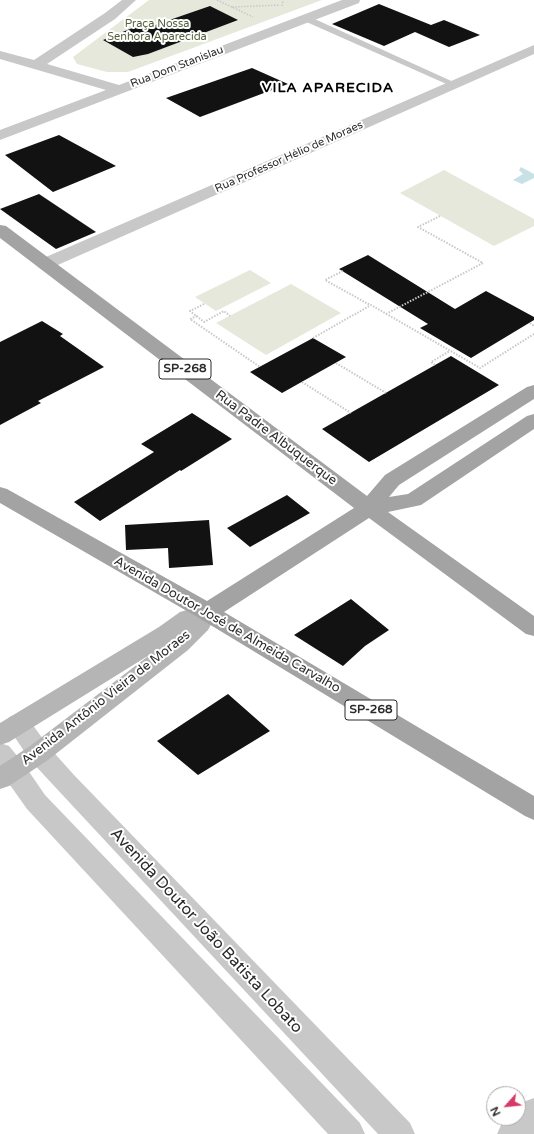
<!DOCTYPE html>
<html>
<head>
<meta charset="utf-8">
<style>
	body { margin:0 }
	#map { position:relative; width:534px; height:1134px; overflow:hidden; background:#fff; font-family:"Varela Round",sans-serif }
	canvas { display:block }
	.north { position:absolute; left:486px; top:1086px; width:40px; height:40px; box-sizing:border-box; background:#fff; border:1px solid #aaa; border-radius:50%; rotate:243deg; font-size:11px; font-weight:700; line-height:16px; text-align:center; color:#2b2b2b }
	.north::after { content:''; display:block; margin:auto; width:14px; height:18px; background:#d63a66; clip-path:polygon(50% 0,100% 100%,50% 72%,0 100%) }
</style>
</head>
<body>
<div id="map">
<canvas width="534" height="1134"></canvas>
<div class="north">N</div>
</div>
<script>
const c = document.querySelector('canvas').getContext('2d');
c.lineJoin = 'round';
function fillPath(path, color) { c.fillStyle = color; c.fill(path, 'evenodd'); }
const shape = rows => new Path2D(rows.map(r => 'M' + r).join(''));
function strokePath(path, color, width, dash) { c.strokeStyle = color; c.lineWidth = width; c.lineCap = dash ? 'butt' : 'round'; c.setLineDash(dash || []); c.stroke(path); }
function label(font, color, halo, rows, align = 'center') {
  c.font = font + ' "Varela Round",sans-serif'; c.lineWidth = 4; c.setLineDash([]); c.textBaseline = 'middle'; c.strokeStyle = halo; c.fillStyle = color; for (const [text, x, y, turn = 0] of rows) {
    c.save(); c.translate(x, y); c.rotate((+turn || 0) * Math.PI / 180); c.textAlign = isNaN(turn) ? turn : align; if (halo) c.strokeText(text, 0, 0); c.fillText(text, 0, 0); c.restore();
  }
}
const green = shape([
	[149,0,322,0,128,72,107,72,77,64,73,57],
	[444,170,534,219,534,226,494,246,400,193],
	[250,270,271,283,216,311,195,297],
	[291,284,341,313,266,355,216,323]
]);
const water = shape([
	[521,167,534,174,534,178,522,184,513,180,523,174,519,170]
]);
const building = shape([
	[379,4,431,25,444,20,480,35,449,47,415,32,384,46,332,24],
	[210,6,238,20,148,54,133,57,103,40,147,22,155,25],
	[252,68,288,84,200,117,166,98],
	[59,135,116,166,53,192,5,155],
	[39,194,96,232,56,249,0,209],
	[368,255,455,309,486,291,534,317,534,320,471,358,420,328,428,324,339,269],
	[42,321,63,334,60,336,104,367,38,401,41,403,0,425,0,342],
	[313,338,346,357,282,393,250,372],
	[451,356,499,385,369,462,322,429],
	[192,413,232,439,181,471,180,470,100,521,74,502,154,452,141,444],
	[287,495,310,513,250,547,227,528],
	[209,520,213,565,169,568,168,548,126,550,125,525],
	[351,599,389,630,365,646,343,666,294,635],
	[228,694,270,731,198,775,157,741]
]);
const pathFar1 = shape([
	[217,0,253,17],
	[282,6,283,0],
	[232,7,280,5]
]);
const path = shape([
	[343,271,325,280,370,305],
	[204,304,190,311,204,322,224,311,230,316],
	[386,314,483,263,418,227,440,216],
	[197,316,190,319,260,367],
	[530,323,534,326],
	[313,338,371,305,480,368,534,334],
	[336,363,386,393],
	[435,365,431,362,450,351],
	[302,382,351,413]
]);
const service = shape([
	[302,16,308,16,458,84,454,86,451,86,302,20,302,16]
]);
const minor = shape([
	[122,0,136,0,115,19,47,64,119,85,342,0,360,0,359,3,0,140,0,130,106,90,0,59,0,51,34,60,105,13,122,0],
	[534,45,534,54,51,268,45,269,39,268,36,264,39,260,534,45],
	[18,714,27,717,48,746,74,775,410,1123,415,1134,378,1134,30,760,6,724,9,717,18,714],
	[0,743,9,746,23,763,45,795,360,1123,365,1134,328,1134,27,809,0,771,0,743],
	[534,1098,534,1134,497,1134,502,1123,507,1118,518,1118,518,1107,523,1102,534,1098]
]);
const secondary = shape([
	[207,604,215,606,218,612,208,630,188,650,48,760,9,786,0,789,0,766,30,746,151,654,9,742,0,745,0,723,159,627,180,612,207,604]
]);
const primary = shape([
	[0,225,6,226,367,496,385,475,527,387,534,385,534,399,399,485,389,497,408,494,527,416,534,414,534,429,421,505,388,512,534,616,534,636,526,634,369,518,224,612,534,796,534,820,525,816,199,618,0,503,0,487,7,489,207,601,354,508,0,238,0,225]
]);
const farParknames = [
	["Praça Nossa",157,24],
	["Senhora Aparecida",157,37]
];
const farStreetnames = [
	["Rua Dom Stanislau",177,67,-21],
	["Rua Professor Hélio de Moraes",289,157,-24]
];
const shields = [
	[185,369,52],
	[371,710,52]
];
const shieldNames = [
	["SP-268",185,369],
	["SP-268",371,710]
];
const streetNames = [
	["Rua Padre Albuquerque",276,438,37],
	["Avenida Doutor José de Almeida Carvalho",227,625,30],
	["Avenida Antônio Vieira de Moraes",106,698,-38]
];
const farDistrictnames = [
	["VILA APARECIDA",328,88]
];
const nearStreetnames = [
	["Avenida Doutor João Batista Lobato",206,931,47]
];
fillPath(green, '#e5e8da');
fillPath(water, '#c7e1e7');
fillPath(building, '#121212');
strokePath(pathFar1, '#c8c8c8', 1.5, [1.5, 1.5]);
strokePath(path, '#c8c8c8', 2, [1.5, 1.5]);
fillPath(service, '#c8c8c8');
fillPath(minor, '#c8c8c8');
fillPath(secondary, '#b5b5b5');
fillPath(primary, '#a3a3a3');
label('11px', '#57633d', '#fff', farParknames);
label('11px', '#2b2b2b', '#fff', farStreetnames);
for (const [x, y, w] of shields) { const box = new Path2D(); box.roundRect(x - w / 2, y - 10, w, 20, 3); c.fillStyle = '#fff'; c.fill(box); strokePath(box, '#2b2b2b', 1); }
label('bold 12px', '#2b2b2b', null, shieldNames);
label('13px', '#2b2b2b', '#fff', streetNames);
c.letterSpacing = '1px';
label('bold 14px', '#000', '#fff', farDistrictnames);
c.letterSpacing = '0px';
label('16px', '#2b2b2b', '#fff', nearStreetnames);
</script>
</body>
</html>
